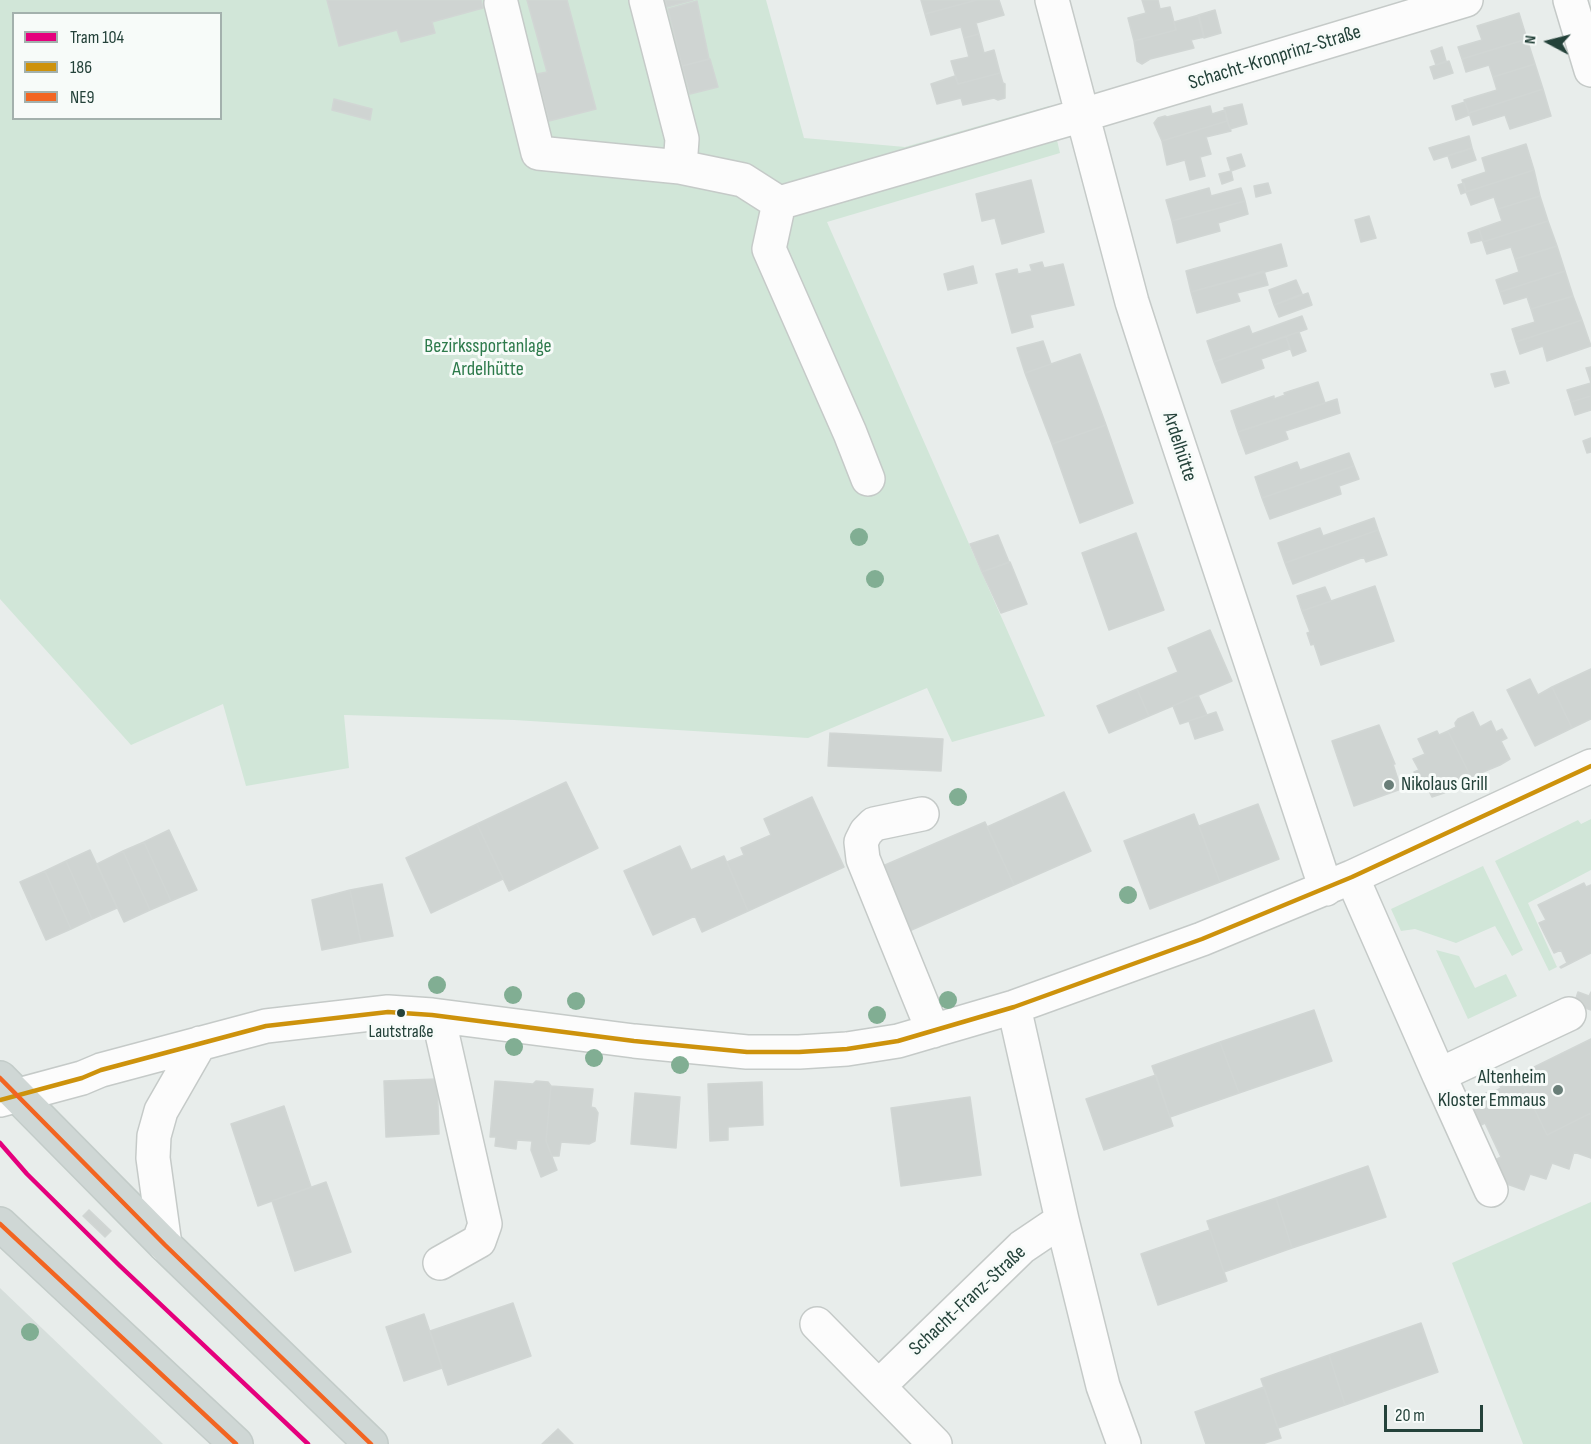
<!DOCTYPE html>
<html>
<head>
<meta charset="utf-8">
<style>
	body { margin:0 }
	#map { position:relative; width:1591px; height:1444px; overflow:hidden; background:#e8edeb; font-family:"Sofia Sans Condensed",sans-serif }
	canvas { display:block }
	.legend { position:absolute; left:12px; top:12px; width:210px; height:108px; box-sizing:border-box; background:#f7fbf9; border:2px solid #a3b1ad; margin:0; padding:8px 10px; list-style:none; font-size:18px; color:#24423a }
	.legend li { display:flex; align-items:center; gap:12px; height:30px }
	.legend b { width:30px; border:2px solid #a3b1ad }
	.north { position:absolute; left:1519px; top:12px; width:60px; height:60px; -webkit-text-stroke:4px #f7fbf9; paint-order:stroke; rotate:277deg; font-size:16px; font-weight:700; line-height:24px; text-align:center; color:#24423a }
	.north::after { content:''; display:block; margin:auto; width:21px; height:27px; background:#24423a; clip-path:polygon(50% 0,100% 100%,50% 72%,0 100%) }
	.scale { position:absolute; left:1384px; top:1405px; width:99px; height:27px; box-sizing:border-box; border:3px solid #24423a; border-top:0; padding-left:8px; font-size:18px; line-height:21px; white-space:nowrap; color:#24423a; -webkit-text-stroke:4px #f7fbf9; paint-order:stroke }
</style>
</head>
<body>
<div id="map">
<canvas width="1591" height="1444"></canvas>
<ul class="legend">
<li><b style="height:8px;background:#e5007d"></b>Tram 104</li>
<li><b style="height:8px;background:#cd920c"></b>186</li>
<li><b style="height:8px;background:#f26522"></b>NE9</li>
</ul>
<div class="north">N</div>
<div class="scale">20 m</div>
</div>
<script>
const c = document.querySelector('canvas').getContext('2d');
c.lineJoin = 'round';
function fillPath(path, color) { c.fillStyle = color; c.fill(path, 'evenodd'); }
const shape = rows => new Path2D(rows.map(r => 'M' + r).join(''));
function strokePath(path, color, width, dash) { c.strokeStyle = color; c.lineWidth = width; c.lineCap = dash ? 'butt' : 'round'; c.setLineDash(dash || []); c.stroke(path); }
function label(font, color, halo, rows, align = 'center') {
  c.font = font + ' "Sofia Sans Condensed",sans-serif'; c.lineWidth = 6; c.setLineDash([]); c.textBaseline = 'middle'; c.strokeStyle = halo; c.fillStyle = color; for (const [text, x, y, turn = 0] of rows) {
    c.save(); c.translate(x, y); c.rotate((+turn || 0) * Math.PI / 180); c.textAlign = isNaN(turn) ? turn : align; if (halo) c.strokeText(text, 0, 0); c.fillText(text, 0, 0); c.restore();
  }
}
const built = shape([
	[0,1288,163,1444,0,1444]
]);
const green = shape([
	[0,0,766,0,804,138,905,147,1049,106,1060,153,827,222,1045,716,952,742,927,688,808,738,514,720,344,715,349,768,246,786,223,704,131,745,0,599],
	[14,14,220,14,220,118,14,118],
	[1591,819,1591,870,1528,903,1557,967,1549,971,1495,861,1578,820,1581,824],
	[1483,866,1523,950,1512,956,1495,926,1456,943,1415,929,1401,931,1391,909],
	[1436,950,1459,956,1475,988,1506,974,1517,996,1468,1019],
	[1591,1202,1591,1444,1523,1444,1452,1263]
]);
const building = shape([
	[327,0,481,0,483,8,432,22,435,33,401,42,397,30,339,46,327,0],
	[527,0,567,0,596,109,549,121,537,74,547,72,527,0],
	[665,0,693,0,667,7,665,0],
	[921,0,977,0,925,14,921,0],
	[977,0,999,0,1004,15,976,23,979,34,964,38,961,27,931,35,925,14,977,0],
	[1142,0,1158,0,1160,9,1170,7,1176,30,1134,41,1128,18,1146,13,1142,0],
	[697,1,709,59,682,66,668,9,697,1],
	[1215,10,1221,33,1204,38,1198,15,1215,10],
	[1519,13,1527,39,1462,59,1458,47,1482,40,1477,26,1519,13],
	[1199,15,1204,37,1191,40,1194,48,1150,59,1142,64,1137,61,1134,41,1176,30,1174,22,1199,15],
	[979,34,984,53,994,50,1000,73,958,84,951,61,969,57,964,38,979,34],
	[1527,39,1535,64,1493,77,1489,65,1466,72,1462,59,1527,39],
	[1442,47,1446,61,1436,65,1431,51,1442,47],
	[710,59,718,87,690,94,682,66,710,59],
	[1449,61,1453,73,1434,79,1430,67,1449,61],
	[1535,64,1543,89,1469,113,1464,100,1497,90,1493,77,1535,64],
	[1000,73,1003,83,1005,84,1005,98,998,100,994,98,963,105,961,98,937,104,931,84,955,76,958,84,1000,73],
	[1543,89,1551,116,1510,129,1505,115,1473,125,1469,113,1543,89],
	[334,99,372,109,370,120,332,110,334,99],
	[1465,102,1469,115,1456,120,1452,106,1465,102],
	[1242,104,1247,124,1230,129,1224,108,1242,104],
	[1210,106,1212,114,1225,110,1227,121,1162,141,1154,123,1158,118,1165,116,1167,117,1210,106],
	[1227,121,1231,131,1206,137,1211,154,1200,157,1205,176,1190,180,1185,160,1167,165,1162,141,1227,121],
	[1469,136,1472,148,1434,160,1429,148,1469,136],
	[1526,144,1534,170,1466,192,1462,180,1486,172,1482,158,1526,144],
	[1472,148,1476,160,1452,168,1448,156,1472,148],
	[1241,154,1245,166,1231,171,1227,158,1241,154],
	[1534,170,1540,196,1498,209,1494,197,1471,205,1466,192,1534,170],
	[1231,171,1233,180,1222,184,1219,174,1231,171],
	[1031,180,1044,232,1002,244,995,218,982,221,976,194,1031,180],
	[1268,183,1271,193,1256,197,1254,186,1268,183],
	[1464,183,1466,192,1461,194,1458,185,1464,183],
	[1209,188,1211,196,1241,188,1245,201,1172,221,1166,200,1209,188],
	[1540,196,1548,221,1483,242,1479,229,1502,221,1498,209,1540,196],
	[1245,201,1248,214,1218,223,1220,231,1177,243,1172,221,1245,201],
	[1369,216,1376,238,1361,242,1355,220,1369,216],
	[1548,221,1557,246,1515,259,1511,247,1487,254,1483,242,1548,221],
	[1479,229,1483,240,1471,243,1468,233,1479,229],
	[1281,244,1287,266,1191,292,1186,271,1281,244],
	[1557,246,1565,271,1500,292,1496,280,1519,272,1515,259,1557,246],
	[1042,262,1044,268,1063,264,1074,305,1030,315,1033,327,1012,333,996,274,1017,269,1018,274,1032,271,1030,265,1042,262],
	[973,266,977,283,948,290,944,274,973,266],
	[1264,271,1268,285,1237,293,1240,301,1197,313,1191,292,1264,271],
	[1565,271,1573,296,1531,309,1527,297,1504,304,1500,292,1565,271],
	[1296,280,1302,294,1274,305,1269,290,1296,280],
	[1308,293,1312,305,1279,317,1274,305,1308,293],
	[1573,296,1582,320,1516,342,1512,329,1535,322,1531,309,1573,296],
	[1302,316,1307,329,1214,362,1207,341,1249,326,1252,334,1302,316],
	[1582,320,1591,346,1547,361,1543,346,1520,354,1516,342,1582,320],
	[1299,332,1306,351,1293,356,1286,336,1299,332],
	[1286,336,1290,349,1261,359,1264,368,1222,383,1214,362,1286,336],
	[1043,341,1051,364,1025,373,1017,348,1043,341],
	[1080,354,1106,425,1052,444,1025,373,1080,354],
	[1591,367,1591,396,1571,402,1567,390,1591,383,1586,368,1591,367],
	[1505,371,1509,383,1495,387,1491,374,1505,371],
	[1318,382,1325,403,1238,432,1231,411,1274,396,1274,399,1285,395,1284,393,1318,382],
	[1591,396,1591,410,1575,415,1571,402,1591,396],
	[1337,399,1340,413,1285,431,1288,439,1246,454,1238,432,1337,399],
	[1106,425,1133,503,1080,523,1052,444,1106,425],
	[1591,438,1591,452,1587,453,1583,441,1591,438],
	[1349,453,1354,466,1262,498,1255,477,1297,462,1300,470,1349,453],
	[1354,466,1359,479,1339,486,1341,494,1270,519,1262,498,1354,466],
	[1374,518,1378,530,1285,563,1278,543,1320,528,1323,536,1374,518],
	[1378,530,1387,555,1366,562,1364,557,1293,584,1285,563,1378,530],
	[1136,533,1164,610,1109,630,1082,553,1136,533],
	[998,535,1009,562,982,572,970,544,998,535],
	[1010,562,1027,604,1001,613,982,572,1010,562],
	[1375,586,1394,641,1321,665,1314,644,1311,645,1307,633,1310,632,1302,611,1375,586],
	[1325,587,1331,601,1302,611,1297,596,1325,587],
	[1210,630,1232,681,1149,716,1137,689,1178,672,1168,648,1210,630],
	[1591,669,1591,719,1572,728,1552,687,1591,669],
	[1530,679,1538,695,1552,687,1572,728,1535,746,1507,690,1530,679],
	[1137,689,1149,716,1109,733,1097,706,1137,689],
	[1198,695,1207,715,1180,724,1173,706,1198,695],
	[1216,712,1223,730,1195,739,1189,721,1216,712],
	[1473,712,1480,727,1491,721,1496,732,1502,729,1507,738,1501,741,1510,759,1500,765,1471,777,1448,731,1456,727,1455,723,1458,719,1473,712],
	[1379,725,1395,764,1393,764,1401,789,1354,806,1332,741,1379,725],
	[1437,731,1439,735,1448,731,1471,777,1444,793,1432,797,1423,779,1418,782,1414,772,1419,770,1413,759,1425,754,1418,739,1437,731],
	[830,733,943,739,941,771,828,766,830,733],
	[566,782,598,848,509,891,477,824,566,782],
	[1064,792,1091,851,1014,885,987,827,1064,792],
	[812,797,844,867,748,911,727,862,744,855,741,848,771,835,764,819,812,797],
	[1258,804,1279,859,1220,882,1199,826,1258,804],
	[1194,814,1220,882,1150,909,1124,841,1194,814],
	[985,822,1014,885,907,932,878,868,985,822],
	[477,824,503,879,431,913,406,858,477,824],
	[169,830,197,890,171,901,144,842,169,830],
	[144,842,171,901,150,910,123,851,144,842],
	[680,846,691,870,724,856,748,911,702,932,695,916,653,935,624,871,680,846],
	[90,850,117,908,92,919,66,861,90,850],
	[123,851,150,910,124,922,97,864,123,851],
	[66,861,92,919,71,929,45,871,66,861],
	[45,871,71,929,46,940,20,882,45,871],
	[1584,883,1586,887,1591,885,1591,953,1561,968,1560,967,1567,963,1561,950,1554,953,1539,923,1546,920,1538,905,1584,883],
	[382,884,393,936,361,942,350,890,382,884],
	[350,890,361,942,322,950,312,900,350,890],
	[1578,992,1589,996,1591,992,1591,1010,1574,1004,1578,992],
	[1314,1010,1332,1061,1239,1093,1220,1042,1314,1010],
	[1591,1039,1591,1113,1547,1135,1518,1075,1591,1039],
	[1220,1042,1239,1093,1170,1117,1152,1066,1220,1042],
	[1156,1075,1173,1126,1104,1150,1086,1099,1156,1075],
	[1519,1077,1547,1135,1591,1113,1591,1158,1574,1152,1569,1169,1552,1163,1546,1179,1530,1174,1524,1190,1504,1183,1493,1161,1501,1157,1485,1123,1477,1127,1468,1104,1487,1094,1486,1093,1489,1092,1490,1094,1501,1088,1500,1086,1502,1085,1503,1087,1517,1080,1519,1077],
	[437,1079,439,1134,386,1137,384,1081,437,1079],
	[495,1081,533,1084,536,1081,548,1082,551,1086,546,1141,557,1170,541,1177,531,1150,532,1141,517,1140,516,1149,495,1146,496,1137,490,1137,495,1081],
	[762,1082,763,1125,728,1127,728,1140,710,1141,708,1084,762,1082],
	[551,1086,593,1089,591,1107,595,1108,598,1113,595,1141,589,1144,561,1142,559,1156,552,1156,546,1141,551,1086],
	[635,1093,680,1097,676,1148,631,1144,635,1093],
	[970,1097,981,1175,901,1186,891,1108,970,1097],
	[284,1106,311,1187,258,1206,231,1124,284,1106],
	[1368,1166,1386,1217,1292,1248,1276,1198,1368,1166],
	[326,1182,351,1252,295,1271,272,1201,326,1182],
	[1276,1198,1292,1248,1224,1272,1207,1221,1276,1198],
	[89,1210,111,1231,105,1237,83,1216,89,1210],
	[1210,1230,1227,1281,1158,1305,1141,1254,1210,1230],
	[513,1303,531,1356,448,1385,430,1331,513,1303],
	[424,1314,442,1368,404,1381,386,1327,424,1314],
	[1421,1323,1438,1372,1345,1405,1329,1355,1421,1323],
	[1329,1355,1345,1405,1278,1428,1261,1379,1329,1355],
	[1264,1387,1281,1438,1262,1444,1206,1444,1195,1412,1264,1387],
	[558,1429,573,1444,542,1444,558,1429]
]);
const minor = shape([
	[646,0,682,139,680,167],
	[1052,0,1132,302,1151,361,1326,889],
	[1570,0,1591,70],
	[501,3,538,153,680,167,743,180,779,203],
	[868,479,850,433,769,249,779,203,1083,115,1466,0],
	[922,814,874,824,866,832,861,842,863,859,933,1031],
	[1352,877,1439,1075,1569,1014],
	[1014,1007,1062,1220,1103,1386,1124,1444],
	[438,1016,485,1224,479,1241,440,1263],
	[1439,1075,1491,1190],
	[0,1100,82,1078,101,1070,266,1026,388,1012,432,1015,634,1041,747,1052,799,1052,847,1049,898,1041,1014,1007,1202,939,1352,877,1591,766],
	[165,1245,153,1158,154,1136,161,1111,200,1043],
	[817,1324,935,1444],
	[879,1386,1022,1247,1062,1220]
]);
const major = shape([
	[0,1078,165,1245,371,1444],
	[0,1224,236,1444]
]);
const bus1 = shape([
	[0,1100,82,1078,101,1070,266,1026,388,1012,432,1015,634,1041,747,1052,799,1052,847,1049,898,1041,1014,1007,1202,939,1352,877,1591,766]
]);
const bus2 = shape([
	[0,1078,165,1245,371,1444],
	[0,1224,236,1444]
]);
const tram1 = shape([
	[0,1143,27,1174,119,1265,308,1444]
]);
const trees = [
	[859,537],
	[875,579],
	[958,797],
	[1128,895],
	[437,985],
	[513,995],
	[948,1000],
	[576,1001],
	[877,1015],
	[514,1047],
	[594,1058],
	[680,1065],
	[30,1332]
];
const markers = [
	[1389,785,6,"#697e78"],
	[401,1013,5,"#24423a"],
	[1558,1090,6,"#697e78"]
];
const busNames = [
	["Lautstraße",401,1032]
];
const streetNames = [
	["Schacht-Kronprinz-Straße",1275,58,-17],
	["Ardelhütte",1179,447,72],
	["Schacht-Franz-Straße",968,1301,-43]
];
const parkNames = [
	["Bezirkssportanlage",488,347],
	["Ardelhütte",488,370]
];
const poiNames = [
	["Nikolaus Grill",1401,785],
	["Altenheim",1546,1078,"right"],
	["Kloster Emmaus",1546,1101,"right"]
];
fillPath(built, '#d6dedb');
fillPath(green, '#d1e6d8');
fillPath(building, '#cfd4d2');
strokePath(building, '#d1d6d4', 1.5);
strokePath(minor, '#c5cac8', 36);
strokePath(major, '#c3ccc9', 36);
strokePath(minor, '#fcfcfc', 33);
strokePath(major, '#cfd7d5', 33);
strokePath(bus1, '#cd920c', 4.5);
strokePath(bus2, '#f26522', 4.5);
strokePath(tram1, '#e5007d', 4.5);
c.fillStyle = '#81ae93';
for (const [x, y] of trees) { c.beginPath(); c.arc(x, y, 9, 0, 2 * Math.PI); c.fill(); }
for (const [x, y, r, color] of markers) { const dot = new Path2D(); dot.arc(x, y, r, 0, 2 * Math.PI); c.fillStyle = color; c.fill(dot); strokePath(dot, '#f7fbf9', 2); }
label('18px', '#24423a', '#f7fbf9', busNames);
label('20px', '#24423a', '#f7fbf9', streetNames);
label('20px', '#2d7a4b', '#f7fbf9', parkNames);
label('20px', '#24423a', '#f7fbf9', poiNames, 'left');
</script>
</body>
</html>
